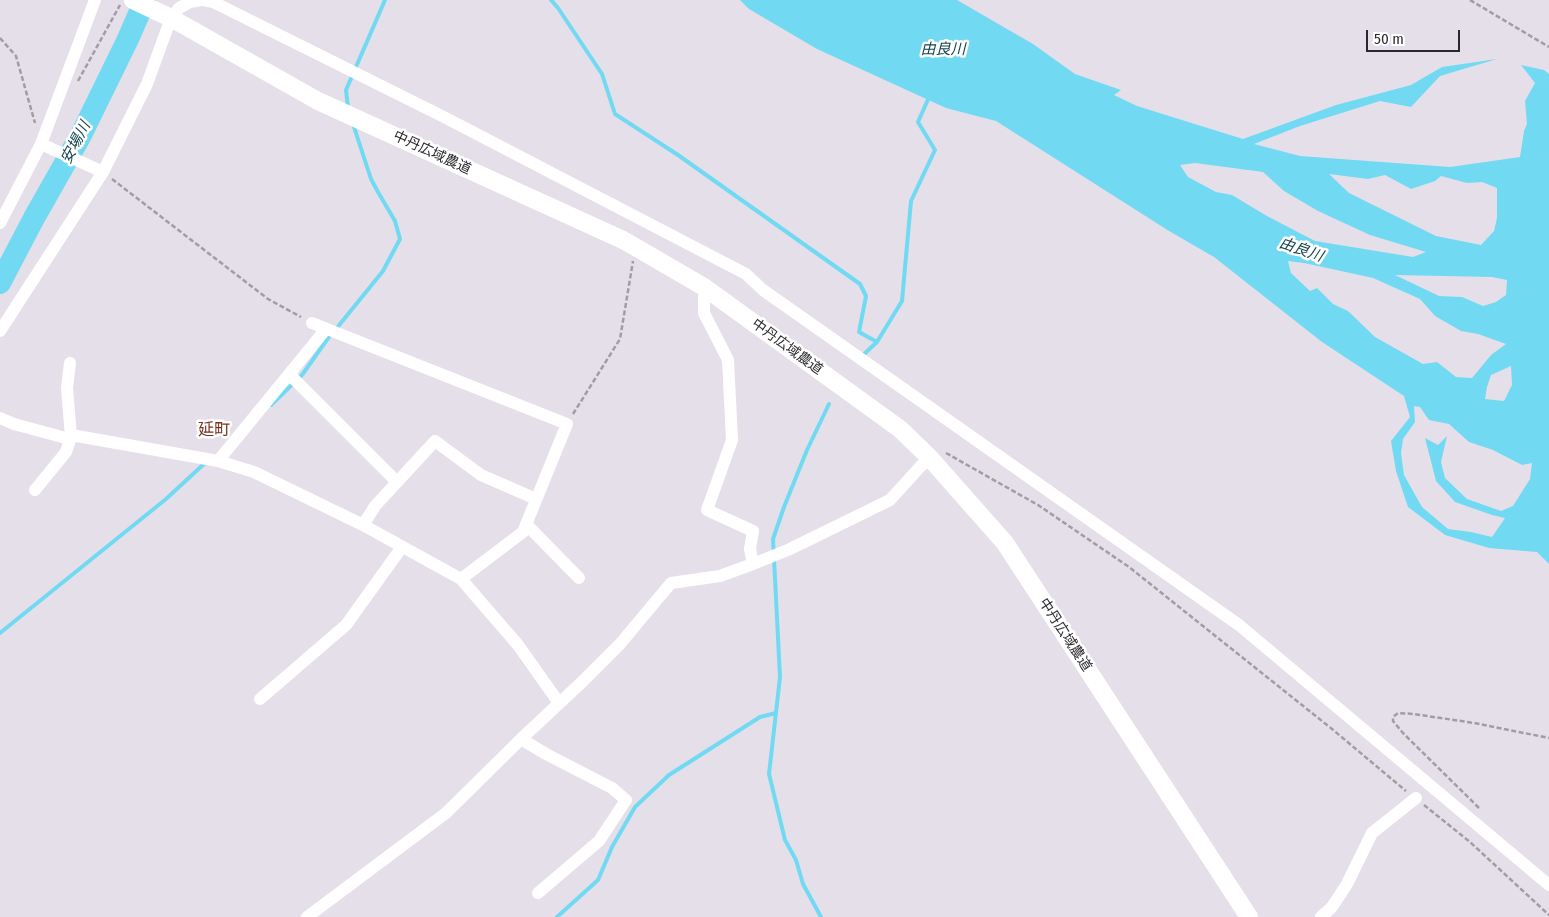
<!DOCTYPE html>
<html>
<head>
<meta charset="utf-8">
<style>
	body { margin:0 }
	#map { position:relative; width:1549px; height:917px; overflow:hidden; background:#e5dfea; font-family:"Fira Sans Condensed",sans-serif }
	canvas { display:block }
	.scale { position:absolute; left:1366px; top:30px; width:94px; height:22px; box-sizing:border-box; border:2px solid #2a282c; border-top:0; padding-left:6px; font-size:15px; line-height:18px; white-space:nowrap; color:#2a282c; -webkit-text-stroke:4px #fff; paint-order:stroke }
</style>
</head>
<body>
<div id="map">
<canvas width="1549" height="917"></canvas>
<div class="scale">50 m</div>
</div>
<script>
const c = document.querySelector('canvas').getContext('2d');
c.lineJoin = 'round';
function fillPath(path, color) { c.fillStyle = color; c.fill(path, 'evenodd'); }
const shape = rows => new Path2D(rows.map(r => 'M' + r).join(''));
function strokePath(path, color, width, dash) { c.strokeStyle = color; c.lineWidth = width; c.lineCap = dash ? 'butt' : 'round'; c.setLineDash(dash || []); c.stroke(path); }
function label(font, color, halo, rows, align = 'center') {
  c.font = font + ' "Fira Sans Condensed","Noto Sans JP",sans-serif'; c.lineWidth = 5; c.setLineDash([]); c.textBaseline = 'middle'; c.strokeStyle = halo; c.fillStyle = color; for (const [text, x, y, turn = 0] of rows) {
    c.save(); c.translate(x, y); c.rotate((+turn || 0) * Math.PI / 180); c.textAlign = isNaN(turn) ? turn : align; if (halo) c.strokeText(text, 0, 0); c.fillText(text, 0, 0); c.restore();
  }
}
const water = shape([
	[740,0,957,0,1033,44,1075,74,1121,90,1114,95,1137,106,1243,139,1336,105,1411,85,1442,67,1497,59,1440,76,1411,107,1380,101,1300,126,1254,144,1300,156,1450,167,1520,157,1524,131,1527,124,1525,101,1535,83,1521,65,1544,70,1549,74,1549,564,1537,552,1489,548,1445,535,1408,507,1396,471,1391,441,1410,417,1404,396,1322,342,1214,257,1169,231,996,121,946,108,817,49,749,9],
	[1195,163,1263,172,1284,191,1318,211,1370,235,1426,252,1413,257,1315,241,1267,216,1232,195,1216,192,1188,177,1180,165],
	[1329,174,1368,179,1385,175,1411,189,1435,181,1441,176,1467,183,1482,182,1497,188,1497,218,1494,231,1481,245,1436,236,1349,193],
	[1288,261,1304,263,1373,278,1420,299,1435,316,1461,331,1478,334,1506,344,1491,355,1472,378,1456,377,1437,362,1423,364,1375,337,1348,311,1333,304,1317,288,1310,291,1291,273],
	[1395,275,1492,277,1507,280,1506,295,1496,302,1483,306,1462,297,1439,296],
	[1511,366,1512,385,1504,401,1485,399,1487,387,1491,375],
	[1414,406,1420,407,1429,420,1449,424,1469,442,1493,450,1522,465,1532,463,1530,479,1513,506,1501,511,1467,499,1445,478,1441,462,1447,436,1438,445,1425,438,1436,481,1455,502,1492,515,1505,518,1492,537,1471,532,1448,529,1422,507,1404,475,1401,453,1403,439,1415,422]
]);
const stream = shape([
	[551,0,558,8,602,74,615,114,678,155,860,284,866,296,859,332,877,342],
	[348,108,346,90,385,0],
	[336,329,383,271,400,239,395,221,378,192,371,179,353,124],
	[862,356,877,342,902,301,911,201,935,150,918,122,930,95],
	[271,405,302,375,331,334],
	[0,633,166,499,206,462],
	[557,917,598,880,612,847,635,807,669,775,760,717,776,713],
	[821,917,803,884,796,860,785,840,769,774,780,677,773,539,784,507,807,450,829,404]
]);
const river = shape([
	[0,283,34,218,81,135,128,39,145,0]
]);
const path = shape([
	[1470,0,1549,47],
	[0,38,16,56,35,123],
	[78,81,120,5],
	[112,179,268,299,301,317],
	[573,414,620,339,633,261],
	[946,453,1038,505,1129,567,1332,729,1406,791],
	[1424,805,1470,842,1549,915],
	[1479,808,1403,733,1393,721,1393,717,1398,713,1414,714,1474,723,1549,738]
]);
const street = shape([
	[203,0,213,2,444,117,746,274,763,290,1239,625,1549,885],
	[41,144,103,172],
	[0,223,41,144,95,0],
	[704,287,704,313,728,360,732,440,707,510,753,531,750,549,753,564],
	[312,323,567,424,523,532,461,579],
	[0,331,103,172,147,84,171,18,179,8,190,2,202,0],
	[289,374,397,482],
	[0,418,14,424,66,438,77,436,218,461,254,472,363,525,461,579,518,645,559,703],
	[218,461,326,329],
	[35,490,66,452,71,437,67,388,70,363],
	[526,524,579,578],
	[363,525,375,506,435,441,481,475,536,499],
	[260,699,346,625,402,547],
	[521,739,546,754,612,788,626,800,599,841,538,893],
	[307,917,446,813,521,739,582,682,620,644,671,583,720,576,753,564,790,549,890,500,929,457],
	[1321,917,1332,907,1347,884,1372,833,1416,798]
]);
const secondary = shape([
	[133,0,171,18,318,101,623,240,637,248,704,287,900,429,929,457,1005,543,1249,917]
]);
const streetNames = [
	["中丹広域農道",432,153,25],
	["中丹広域農道",787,347,36],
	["中丹広域農道",1065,635,57]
];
const waterNames = [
	["由良川",943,50],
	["安場川",76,143,-62],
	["由良川",1301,250,19]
];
const quarterNames = [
	["延町",214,431]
];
fillPath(water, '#71daf2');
strokePath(stream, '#71daf2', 4);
strokePath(river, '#71daf2', 22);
strokePath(path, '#a29da5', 2.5, [5, 2.5]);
strokePath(street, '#fff', 12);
strokePath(secondary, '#fff', 18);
label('14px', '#2a282c', '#fff', streetNames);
label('italic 15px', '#0e3f49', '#fff', waterNames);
label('16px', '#753319', '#fff', quarterNames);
</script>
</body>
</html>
